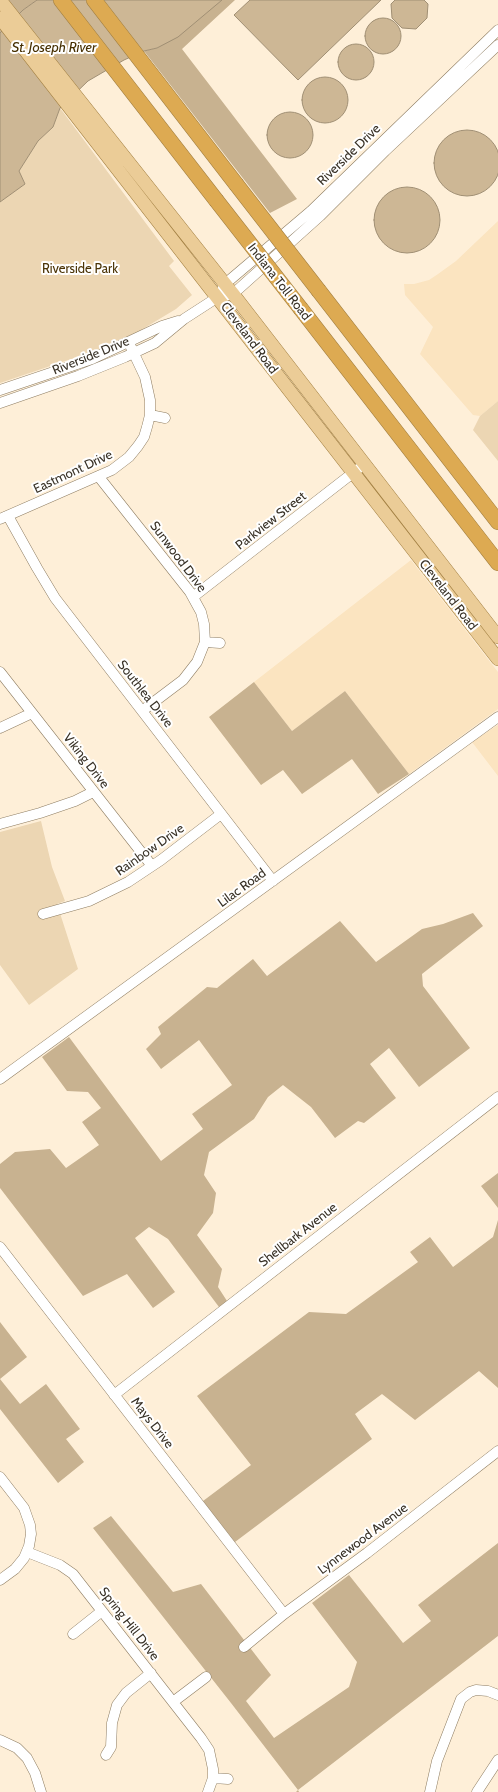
<!DOCTYPE html>
<html>
<head>
<meta charset="utf-8">
<style>
	body { margin:0 }
	canvas { display:block; background:#feefd8 }
</style>
</head>
<body>
<canvas width="498" height="1792"></canvas>
<script>
const c = document.querySelector('canvas').getContext('2d');
c.lineJoin = 'round';
function fillPath(path, color) { c.fillStyle = color; c.fill(path, 'evenodd'); }
const shape = rows => new Path2D(rows.map(r => 'M' + r).join(''));
function strokePath(path, color, width, dash) { c.strokeStyle = color; c.lineWidth = width; c.lineCap = dash ? 'butt' : 'round'; c.setLineDash(dash || []); c.stroke(path); }
function label(font, color, halo, rows, align = 'center') {
  c.font = font + ' Cabin,sans-serif'; c.lineWidth = 4; c.setLineDash([]); c.textBaseline = 'middle'; c.strokeStyle = halo; c.fillStyle = color; for (const [text, x, y, turn = 0] of rows) {
    c.save(); c.translate(x, y); c.rotate((+turn || 0) * Math.PI / 180); c.textAlign = isNaN(turn) ? turn : align; if (halo) c.strokeText(text, 0, 0); c.fillText(text, 0, 0); c.restore();
  }
}
const built = shape([
	[498,221,498,401,480,416,473,415,420,354,433,327,405,295,404,284,414,284,429,280,438,274,456,261],
	[411,560,498,672,498,709,409,774,345,691,292,731,254,682],
	[498,725,498,776,472,742]
]);
const green = shape([
	[60,108,174,261,169,266,192,295,176,309,136,333,92,352,0,383,0,202,25,184,19,171,38,141,53,127],
	[498,401,498,461,473,430,480,416],
	[41,821,52,867,65,901,57,904,78,969,29,1005,0,965,0,832]
]);
const forest = shape([
	[0,0,37,0,23,10,0,33],
	[222,0,235,0,182,49,297,199,270,213,144,51,157,48],
	[254,682,292,731,345,691,409,774,378,794,352,759,302,794,283,770,261,785,209,717],
	[473,913,483,926,422,974,423,986,470,1048,419,1087,389,1048,370,1064,396,1098,364,1123,358,1121,335,1138,311,1107,283,1085,268,1097,254,1119,209,1152,204,1175,216,1193,213,1213,197,1235,222,1269,218,1287,227,1301,219,1307,168,1239,149,1227,135,1238,175,1292,153,1308,127,1274,83,1296,0,1188,0,1164,15,1152,50,1149,66,1168,99,1145,82,1122,101,1108,88,1092,67,1091,42,1057,69,1037,161,1161,203,1129,192,1114,232,1085,199,1040,161,1069,146,1049,161,1034,158,1027,207,987,217,988,253,959,267,976,340,921,376,962,422,929,443,924],
	[498,1173,498,1208,481,1186],
	[498,1220,498,1388,479,1371,415,1420,382,1394,355,1414,372,1439,235,1542,203,1501,251,1465,197,1396,309,1312,346,1314,418,1262,410,1252,430,1237,453,1267,493,1237],
	[0,1322,27,1357,0,1379,20,1404,46,1384,80,1429,66,1439,84,1462,58,1483,0,1409],
	[111,1516,173,1592,201,1584,271,1675,246,1701,274,1738,349,1687,357,1662,312,1603,349,1575,403,1643,431,1621,418,1605,498,1543,498,1636,298,1790,299,1792,296,1792,298,1790,231,1703,93,1528]
]);
const water = shape([
	[37,0,222,0,178,37,157,48,144,51,124,60,88,81,60,108,53,127,38,141,19,171,25,184,0,202,0,33,23,10,37,0],
	[250,0,381,0,298,80,234,15,250,0],
	[395,0,424,0,428,4,427,18,416,29,402,28,392,18,391,4,395,0],
	'365 36a18 18 0 1 1 36 0a18 18 0 1 1-36 0Z',
	'338 62a18 18 0 1 1 36 0a18 18 0 1 1-36 0Z',
	'302 100a23 23 0 1 1 46 0a23 23 0 1 1-46 0Z',
	'267 135a23 23 0 1 1 46 0a23 23 0 1 1-46 0Z',
	'434 163a33 33 0 1 1 66 0a33 33 0 1 1-66 0Z',
	'374 220a33 33 0 1 1 66 0a33 33 0 1 1-66 0Z'
]);
const minor = shape([
	[222,290,225,284,311,211,498,30],
	[0,390,92,359,162,326,178,321],
	[0,403,78,376,125,357,155,343,184,319,218,297,233,294,320,216,385,151,498,45],
	[150,415,165,418],
	[99,477,190,592,201,612,204,624,205,642,197,662,183,680,142,711],
	[8,516,37,568,55,598,273,881],
	[0,519,112,470,129,457,138,446,144,437,147,427,150,415,150,400,145,377,129,343],
	[193,597,358,469],
	[205,642,220,643],
	[0,672,152,866],
	[0,728,32,713],
	[0,824,40,813,75,801,93,792],
	[43,914,89,901,128,882,161,860,221,814],
	[0,1079,498,717],
	[0,1247,284,1614],
	[114,1395,498,1097],
	[0,1477,24,1508,30,1525,31,1534,29,1546,24,1558,15,1569,0,1580],
	[27,1552,60,1565,73,1574,201,1738,209,1750,213,1769,213,1778,208,1792],
	[73,1634,102,1611],
	[244,1647,284,1614,367,1553,498,1451],
	[173,1702,206,1677],
	[0,1740,17,1748,27,1758,35,1773,41,1792],
	[106,1755,111,1747,112,1723,117,1705,126,1693,151,1673],
	[213,1778,228,1779],
	[430,1792,437,1761,461,1699,470,1692,476,1690,488,1691,498,1695],
	[477,1792,498,1760]
]);
const major = shape([
	[0,0,233,294,498,637],
	[0,18,498,659]
]);
const highway = shape([
	[61,0,216,200],
	[94,0,236,184],
	[319,291,498,522],
	[301,309,498,563]
]);
const highwayBridge = shape([
	[236,184,319,291],
	[216,200,301,309]
]);
const streetNames = [
	["Riverside Drive",349,155,-44],
	["Indiana Toll Road",279,282,52],
	["Cleveland Road",249,338,53],
	["Riverside Drive",91,356,-22],
	["Eastmont Drive",73,472,-25],
	["Parkview Street",271,521,-38],
	["Sunwood Drive",178,557,53],
	["Cleveland Road",448,595,52],
	["Southlea Drive",145,694,52],
	["Viking Drive",86,761,52],
	["Rainbow Drive",150,850,-35],
	["Lilac Road",242,888,-36],
	["Shellbark Avenue",298,1235,-38],
	["Mays Drive",152,1423,52],
	["Lynnewood Avenue",363,1539,-37],
	["Spring Hill Drive",129,1624,52]
];
const parkNames = [
	["Riverside Park",80,269]
];
const waterNames = [
	["St. Joseph River",54,48]
];
fillPath(built, '#fbe4c0');
fillPath(green, '#ecd6b3');
fillPath(forest, '#c8b290');
fillPath(water, '#cdb795');
strokePath(water, '#a08f74', 1);
strokePath(minor, '#8e7d62', 11);
strokePath(major, '#a38043', 14);
strokePath(highway, '#a38043', 16);
strokePath(minor, '#fff', 10);
strokePath(major, '#ebcc97', 13);
strokePath(highway, '#ddaa52', 15);
strokePath(highwayBridge, '#a38043', 16, []);
strokePath(highwayBridge, '#ddaa52', 15);
label('13px', '#383126', '#fff', streetNames);
label('13px', '#4b3406', '#fff', parkNames);
label('italic 14px', '#473002', '#fff', waterNames);
</script>
</body>
</html>
